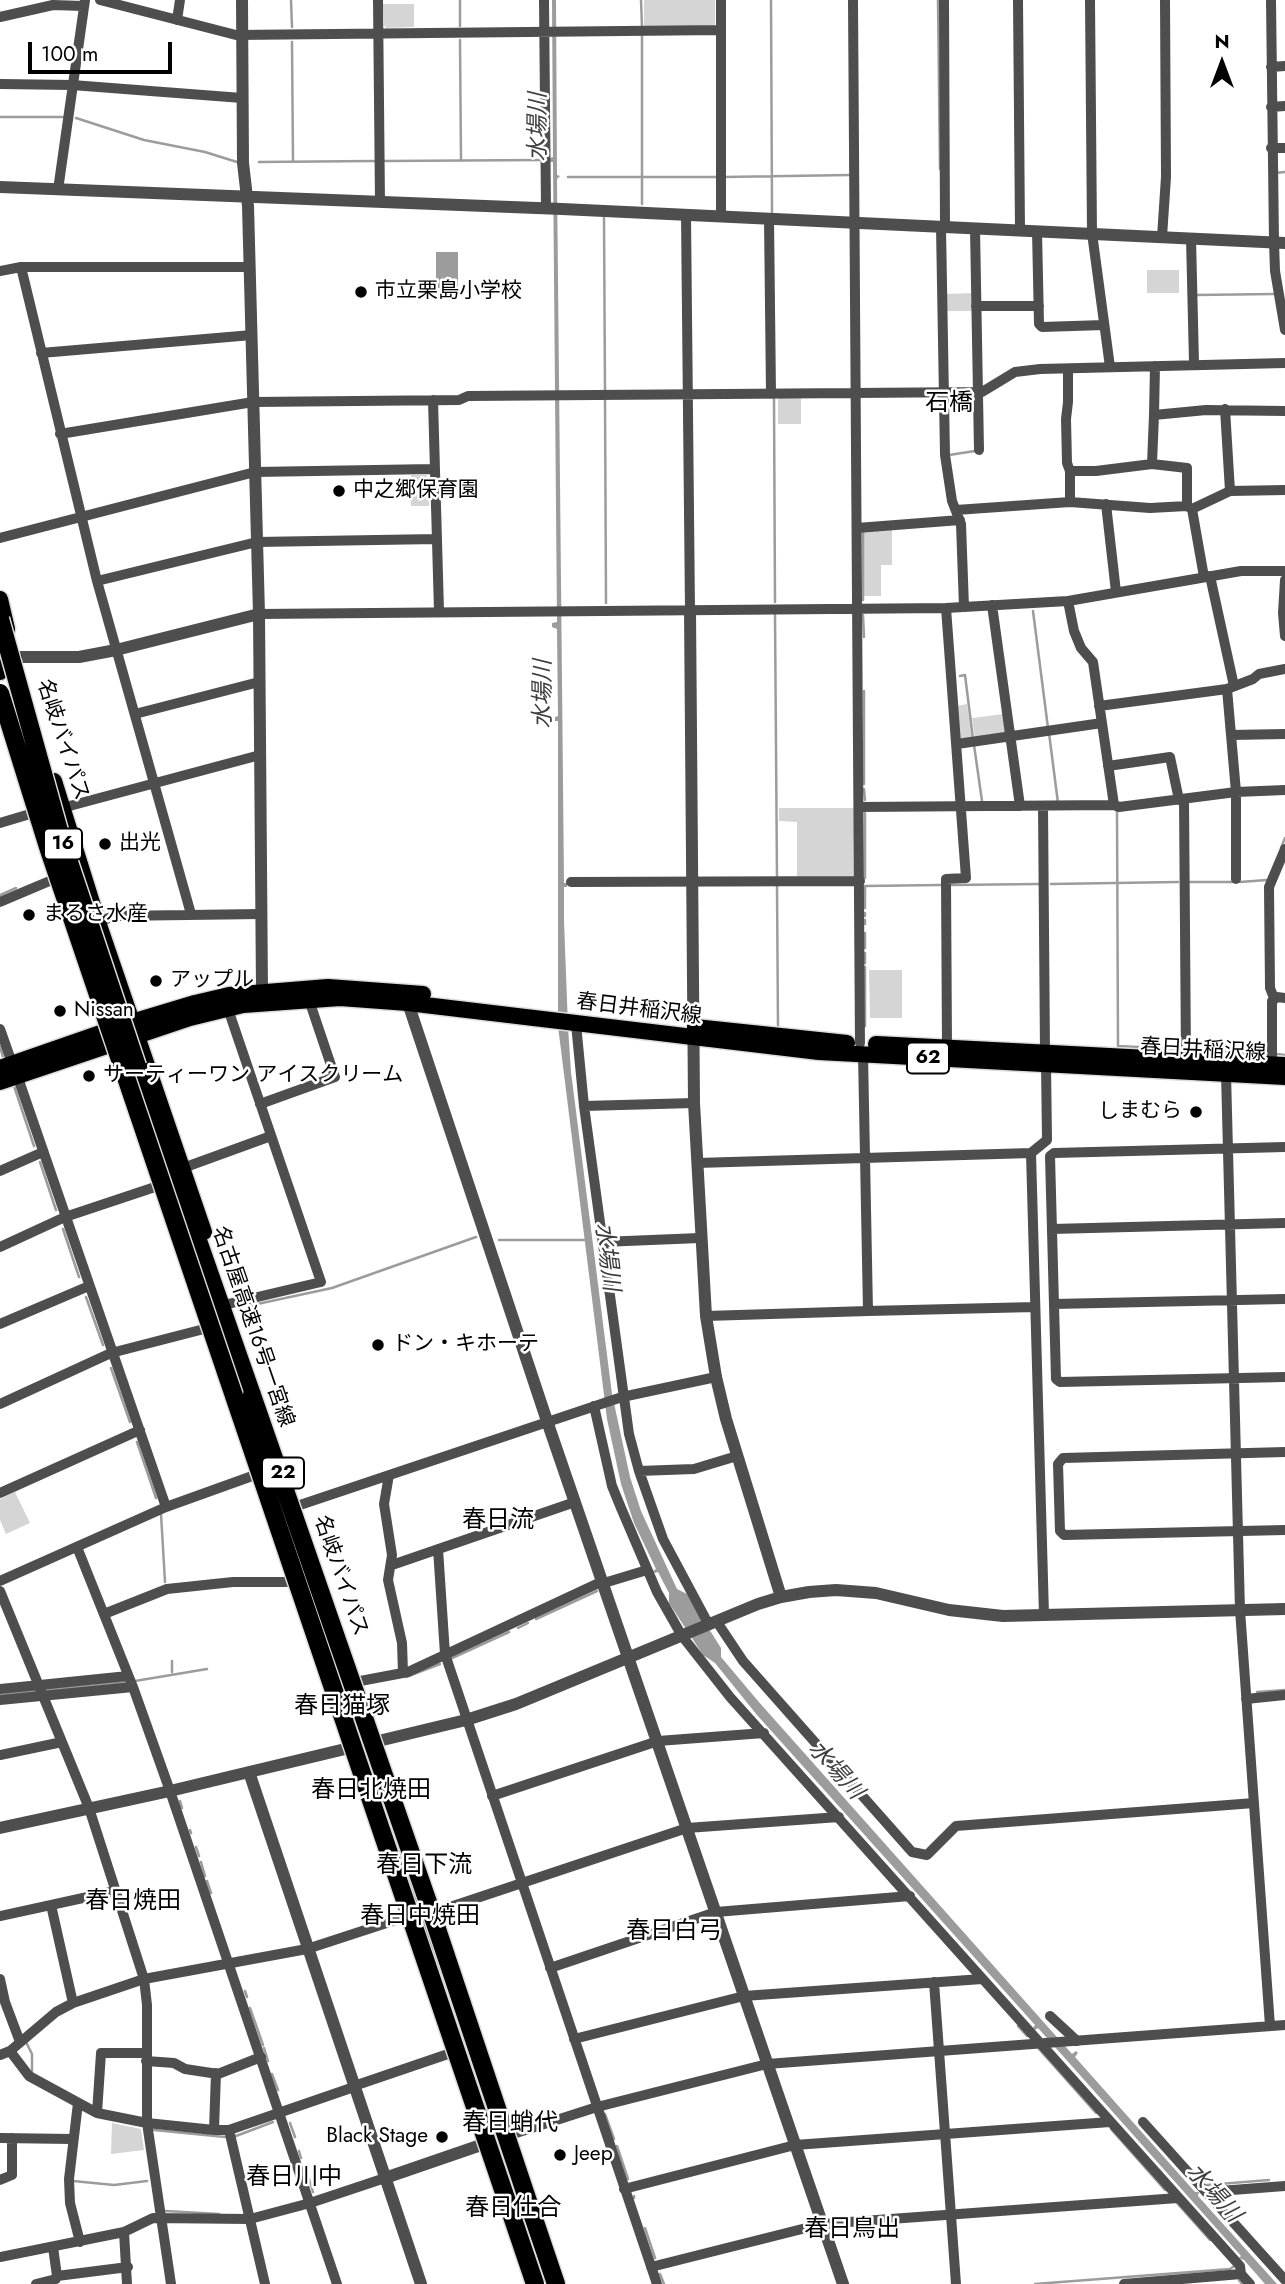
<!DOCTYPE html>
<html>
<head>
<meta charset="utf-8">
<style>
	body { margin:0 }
	#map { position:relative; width:1285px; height:2284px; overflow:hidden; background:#fff; font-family:Jost,sans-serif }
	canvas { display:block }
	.north { position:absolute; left:1187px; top:28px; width:70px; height:70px; -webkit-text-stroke:5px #fff; paint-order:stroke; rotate:0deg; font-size:19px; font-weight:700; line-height:28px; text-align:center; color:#000 }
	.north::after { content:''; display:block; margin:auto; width:24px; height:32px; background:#000; clip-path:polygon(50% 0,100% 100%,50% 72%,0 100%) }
	.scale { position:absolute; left:28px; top:42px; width:144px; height:32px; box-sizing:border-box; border:4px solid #000; border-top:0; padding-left:9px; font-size:21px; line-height:24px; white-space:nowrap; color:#000; -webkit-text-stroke:5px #fff; paint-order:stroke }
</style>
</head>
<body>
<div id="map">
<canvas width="1285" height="2284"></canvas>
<div class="north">N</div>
<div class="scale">100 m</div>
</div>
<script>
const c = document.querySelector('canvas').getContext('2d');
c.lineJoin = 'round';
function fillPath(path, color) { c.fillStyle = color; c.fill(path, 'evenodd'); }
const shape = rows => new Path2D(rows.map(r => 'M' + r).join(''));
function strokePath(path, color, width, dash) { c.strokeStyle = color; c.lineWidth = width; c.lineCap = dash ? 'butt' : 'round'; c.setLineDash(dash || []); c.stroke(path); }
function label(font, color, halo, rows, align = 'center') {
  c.font = font + ' Jost,"Noto Sans JP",sans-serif'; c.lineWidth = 5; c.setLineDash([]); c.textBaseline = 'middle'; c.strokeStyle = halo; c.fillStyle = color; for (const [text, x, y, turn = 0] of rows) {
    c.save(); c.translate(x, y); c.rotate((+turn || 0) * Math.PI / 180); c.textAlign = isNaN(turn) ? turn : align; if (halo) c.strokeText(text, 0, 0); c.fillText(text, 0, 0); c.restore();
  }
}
const green = shape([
	[644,0,715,0,715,25,712,28,644,28],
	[383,4,414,4,414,27,386,28,384,25],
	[1147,270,1179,270,1179,293,1147,293],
	[974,293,974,311,946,311,946,294],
	[801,396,801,424,778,424,778,398],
	[411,475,426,475,428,478,429,506,411,506],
	[892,528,892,565,881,565,881,596,864,596,864,531],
	[967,704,972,740,959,740,957,706],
	[1004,714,1006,733,975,739,972,718],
	[779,808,854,808,855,878,797,878,797,822,779,821],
	[869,970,902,970,902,1018,870,1018],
	[15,1492,30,1523,6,1534,0,1520,0,1499],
	[112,2123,141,2129,144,2150,111,2154]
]);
const water = shape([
	[552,0,556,0,557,175,560,176,557,179,564,883,567,883,567,887,564,887,564,921,568,1027,571,1072,612,1394,630,1477,641,1511,677,1589,687,1594,721,1648,721,1657,758,1701,1072,2054,1076,2051,1078,2053,1075,2057,1195,2192,1199,2192,1198,2196,1277,2284,1265,2284,1244,2260,1239,2258,1241,2256,1038,2028,1035,2030,1033,2028,1035,2025,757,1715,715,1663,703,1655,669,1603,669,1593,658,1572,655,1573,653,1571,656,1569,634,1523,621,1484,607,1419,558,1026,558,721,555,721,555,717,558,716,557,629,552,627,552,623,557,622,553,162,550,162,550,158,553,157],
	[436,252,458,252,458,288,436,288]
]);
const stream = shape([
	[291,0,292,27],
	[460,0,460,26],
	[641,0,642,27],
	[771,0,772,212],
	[938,0,940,169],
	[642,35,642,204],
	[460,40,461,161],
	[292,42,293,162],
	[0,117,63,117],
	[76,118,144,140,205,152,237,162],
	[385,161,542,160],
	[259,162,374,161],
	[1275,173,1285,172],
	[568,177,717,177],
	[724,177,850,175],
	[604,218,605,392],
	[1196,295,1274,294],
	[605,398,606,603],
	[774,399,775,602],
	[949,455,975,451],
	[863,531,863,600],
	[1033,611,1048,728],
	[775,615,777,878],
	[863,615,864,637],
	[960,676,965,675,973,739],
	[864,691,864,784],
	[1049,733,1058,803],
	[974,745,982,801],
	[864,789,865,800],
	[1117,811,1118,1046,1177,1049],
	[865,813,865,878],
	[1281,848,1285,838],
	[1190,882,1233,882],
	[1240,882,1267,880],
	[1051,884,1178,882],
	[952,885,1039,884],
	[777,886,778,1027],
	[0,895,16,888],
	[865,908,865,886,941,885],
	[865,913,865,916],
	[865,920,865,924],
	[865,933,865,948],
	[865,953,865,963],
	[865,967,865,1026],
	[0,1047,3,1057],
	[1194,1050,1217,1051],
	[1224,1052,1266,1054,1267,1051],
	[1277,1054,1285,1055],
	[14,1086,34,1146],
	[40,1162,56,1210],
	[63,1229,79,1277],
	[499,1240,587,1240],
	[86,1297,103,1345],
	[248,1306,332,1288,476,1237],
	[111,1368,130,1422],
	[137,1442,156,1498],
	[161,1514,165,1582],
	[536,1619,597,1591],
	[518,1628,528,1623],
	[450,1659,509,1632],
	[172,1661,172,1672],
	[406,1677,440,1664],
	[135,1681,207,1669],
	[45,1690,128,1682],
	[1257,1692,1285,1690],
	[0,1695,36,1691],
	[180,1801,182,1808],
	[190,1830,191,1833],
	[196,1847,199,1856],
	[201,1862,205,1876],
	[207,1881,211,1893],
	[245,1991,247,1997],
	[250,2008,263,2045],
	[1018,2026,1027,2036],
	[26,2042,32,2054,32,2073],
	[264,2048,268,2061],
	[1039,2049,1096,2113],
	[272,2074,278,2090],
	[605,2114,614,2139],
	[290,2123,295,2137],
	[1111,2129,1165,2190],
	[154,2130,225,2137],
	[236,2136,273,2122],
	[617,2146,628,2179],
	[299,2151,301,2158],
	[304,2166,305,2168],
	[309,2179,313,2192],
	[73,2181,114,2185,147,2181],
	[1207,2185,1269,2180],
	[634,2196,634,2198],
	[1177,2203,1210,2240],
	[166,2211,219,2214],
	[645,2228,655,2258],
	[660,2274,664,2284],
	[1239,2280,1242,2284],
	[1035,2284,1230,2269,1233,2267]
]);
const minor = shape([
	[100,0,236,35,721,30],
	[378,0,380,202],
	[544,0,546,209],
	[721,0,721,217],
	[853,0,860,1043],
	[944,0,945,227],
	[1018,0,1020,230],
	[1090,0,1092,233,1110,367],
	[1271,0,1274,242,1275,271,1285,330],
	[0,17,53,5,83,6],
	[177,20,180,0],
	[1271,67,1285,66],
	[0,84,72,85,242,98],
	[1271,107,1285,106],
	[1271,148,1285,148],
	[58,190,85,0],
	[686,215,690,610],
	[769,219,771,394],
	[941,227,945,455,952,501,961,524,964,607],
	[975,228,979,450],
	[1037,231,1039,324,1042,327,1104,325],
	[1162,237,1166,177,1165,0],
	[1191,238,1194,363],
	[21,267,97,581,191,914],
	[0,271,21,267,250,267],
	[976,306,1039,306],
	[41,353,252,335],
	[1068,369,1068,402,1066,419,1067,463,1070,471,1096,471,1152,464,1187,468,1187,506],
	[433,400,439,611],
	[1225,409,1230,491],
	[1154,415,1155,366],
	[60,434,253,402,459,400,468,396,982,392,1015,372,1040,369,1285,363],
	[1152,464,1154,415,1206,410,1285,411],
	[1070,471,1070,502],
	[1106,504,1116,592],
	[1192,509,1204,577],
	[956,510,1070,502,1150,508,1187,506,1192,509,1230,491,1285,490],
	[857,528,960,520],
	[0,538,255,472,434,469],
	[1210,576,1234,686],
	[1285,580,1283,613,1285,636],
	[97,581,257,542,436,539],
	[1068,601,1074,631,1081,648,1093,662,1114,805],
	[992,605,1020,806],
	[946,608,966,878,946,879,947,1048],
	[259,614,946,608,1068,601,1241,571,1285,571],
	[1227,689,1236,792,1236,879],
	[1099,706,1227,689,1253,679,1259,674,1285,669],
	[135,714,259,682],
	[1231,735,1285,734],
	[957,744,1102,723],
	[1108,766,1170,757,1179,800],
	[1184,799,1186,1060],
	[1043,806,1045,1053],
	[860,807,1114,805,1119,807,1236,792,1285,790],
	[62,808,260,755],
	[0,823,30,814],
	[571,882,860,881],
	[0,902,52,880],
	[98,922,114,916,261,914],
	[1274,998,1270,988,1269,887,1285,849],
	[228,1009,321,1282,228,1304],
	[576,1024,584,1106,629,1434,639,1471,663,1539,709,1625],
	[0,1029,12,1063],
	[863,1054,868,1311,1035,1307],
	[1272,1064,1272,1001,1277,997,1285,998],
	[1226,1074,1240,1610,1270,2026],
	[17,1075,166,1507],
	[260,1104,335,1077,309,1000],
	[584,1106,694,1103],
	[1285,1147,1054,1153,1050,1156,1056,1379,1060,1382,1285,1377],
	[1031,1153,1044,1615],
	[697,1163,1031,1153,1047,1140,1046,1064],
	[183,1168,271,1136],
	[0,1171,43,1152],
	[1052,1229,1285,1223],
	[602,1242,700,1238],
	[0,1247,65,1217,155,1187],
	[1054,1304,1285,1299],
	[706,1316,868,1311],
	[0,1324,89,1286],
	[0,1404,111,1353,204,1329],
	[594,1406,612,1486,621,1508,657,1592,682,1636,730,1697,1240,2266,1241,2274,1250,2284],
	[1285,1452,1063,1458,1058,1464,1060,1531,1064,1535,1285,1530],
	[639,1471,694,1469,737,1456],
	[389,1475,384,1504,392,1555,388,1580,402,1643,403,1673],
	[0,1493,140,1430],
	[294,1507,622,1397,716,1377],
	[77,1547,133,1687,170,1791,337,2284],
	[438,1549,445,1654,657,2284],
	[392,1565,575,1502],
	[0,1581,166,1507,255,1475],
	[604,1583,647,1570],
	[0,1591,89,1808,144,1979,147,2005,147,2123,171,2284],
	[104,1614,167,1589,233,1582,290,1582],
	[717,1622,743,1661,912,1852,927,1855,956,1826,1254,1803],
	[355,1682,408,1672,603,1581],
	[0,1689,128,1676],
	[1246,1699,1285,1695],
	[0,1700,133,1687],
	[0,1755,62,1742],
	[492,1796,658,1741,764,1733],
	[51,1905,73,2003],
	[435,1912,687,1828,839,1817],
	[0,1916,115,1891],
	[550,1968,716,1912,910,1896],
	[0,1979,5,2002,20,2042],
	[934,1982,956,2284],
	[1050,2016,1077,2041],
	[574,2039,744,1996,982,1979],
	[10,2051,29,2076,97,2113,147,2123,214,2130,229,2130,354,2087],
	[0,2055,10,2051,56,2012,73,2003,144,1979,307,1949,405,1917],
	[146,2061,174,2063,185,2069,218,2074,261,2057],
	[354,2086,451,2053],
	[78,2103,69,2179,70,2203,80,2242],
	[97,2113,101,2053,146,2053],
	[1143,2122,1285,2280],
	[214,2130,216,2073],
	[229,2130,265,2284],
	[513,2134,597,2107,767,2064,1285,2025],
	[0,2138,72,2139],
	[0,2180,12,2175,12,2138],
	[624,2189,795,2145,1110,2122],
	[1206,2192,1285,2186],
	[124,2232,127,2284],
	[0,2257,124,2232,153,2218,250,2219,310,2203,385,2178],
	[651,2267,822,2224,1178,2198],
	[57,2276,128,2267],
	[36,2284,56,2279,57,2276,53,2247],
	[1124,2284,1241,2274]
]);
const tertiary = shape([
	[242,0,243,163,248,206,259,614,262,991],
	[0,187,562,209,1285,243],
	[690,610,694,1103,706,1316,716,1377,726,1419,781,1597],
	[0,657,79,657,116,650,259,614],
	[408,1003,547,1421,843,2284],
	[249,1772,421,2284],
	[0,1828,170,1791,466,1720,516,1704,758,1604,781,1597,809,1592,836,1590,876,1593,949,1610,1003,1616,1285,1609],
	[385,2178,513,2134]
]);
const primary = shape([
	[695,1027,847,1043],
	[876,1044,1285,1065],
	[0,1068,132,1022,195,1003,229,995,328,987,423,994],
	[0,1082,190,1018,243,1005,340,998,408,1003,819,1052,1285,1077]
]);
const trunk = shape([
	[0,599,7,629],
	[0,672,14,658],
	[54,781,98,922,204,1232]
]);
const motorway = shape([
	[137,1066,252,1395],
	[401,1860,442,1979,461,2016],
	[533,2216,556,2284]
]);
const motorwayBridge = shape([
	[0,619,61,838,137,1066],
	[0,693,49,850,535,2284],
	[252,1395,430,1908,533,2216]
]);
const markers = [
	[361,292,7,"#000"],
	[339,491,7,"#000"],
	[105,844,7,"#000"],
	[29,915,7,"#000"],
	[156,981,7,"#000"],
	[60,1011,7,"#000"],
	[89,1076,7,"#000"],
	[1196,1112,7,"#000"],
	[378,1345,7,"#000"],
	[442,2137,7,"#000"],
	[560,2155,7,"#000"]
];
const shields = [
	[63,844,38],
	[928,1058,42],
	[283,1473,42]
];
const shieldNames = [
	["16",63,844],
	["62",928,1058],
	["22",283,1473]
];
const poiNames = [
	["市立栗島小学校",375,292],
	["中之郷保育園",353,491],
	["出光",119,844],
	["まるさ水産",43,915],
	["アップル",170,981],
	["Nissan",74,1011],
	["サーティーワン アイスクリーム",103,1076],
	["しまむら",1182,1112,"right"],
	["ドン・キホーテ",392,1345],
	["Black Stage",428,2137,"right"],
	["Jeep",574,2155]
];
const streetNames = [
	["名岐バイパス",62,740,72],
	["春日井稲沢線",639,1010,7],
	["春日井稲沢線",1203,1051,3],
	["名古屋高速16号一宮線",252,1327,71],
	["名岐バイパス",340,1576,71]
];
const waterNames = [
	["水場川",539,127,-90],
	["水場川",544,694,-90],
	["水場川",606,1257,83],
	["水場川",835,1771,48],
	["水場川",1213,2194,48]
];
const quarterNames = [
	["石橋",949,404],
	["春日流",498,1521],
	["春日猫塚",342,1707],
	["春日北焼田",371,1791],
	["春日下流",424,1866],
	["春日焼田",133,1902],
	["春日中焼田",420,1917],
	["春日白弓",674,1932],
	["春日蛸代",510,2124],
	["春日川中",294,2178],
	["春日仕合",513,2209],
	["春日鳥出",852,2230]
];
fillPath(green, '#d5d5d5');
fillPath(water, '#9c9c9c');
strokePath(stream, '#9c9c9c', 2.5);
strokePath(primary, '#dbdbdb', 19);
strokePath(trunk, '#dbdbdb', 19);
strokePath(motorway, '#dbdbdb', 21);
strokePath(minor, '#4e4e4e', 10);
strokePath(tertiary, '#4e4e4e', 12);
strokePath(primary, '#000', 16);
strokePath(trunk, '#000', 16);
strokePath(motorway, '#000', 18);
strokePath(motorwayBridge, '#dbdbdb', 21, []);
strokePath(motorwayBridge, '#000', 18);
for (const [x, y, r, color] of markers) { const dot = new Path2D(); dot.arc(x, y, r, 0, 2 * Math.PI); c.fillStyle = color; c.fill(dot); strokePath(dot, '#fff', 2.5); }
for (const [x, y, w] of shields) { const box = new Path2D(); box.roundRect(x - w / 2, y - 15.5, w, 31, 5); c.fillStyle = '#fff'; c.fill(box); strokePath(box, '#000', 2); }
label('bold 19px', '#000', null, shieldNames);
label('21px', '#000', '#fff', poiNames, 'left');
label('21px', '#000', '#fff', streetNames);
label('italic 23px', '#3d3d3d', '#fff', waterNames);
label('24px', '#000', '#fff', quarterNames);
</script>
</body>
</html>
